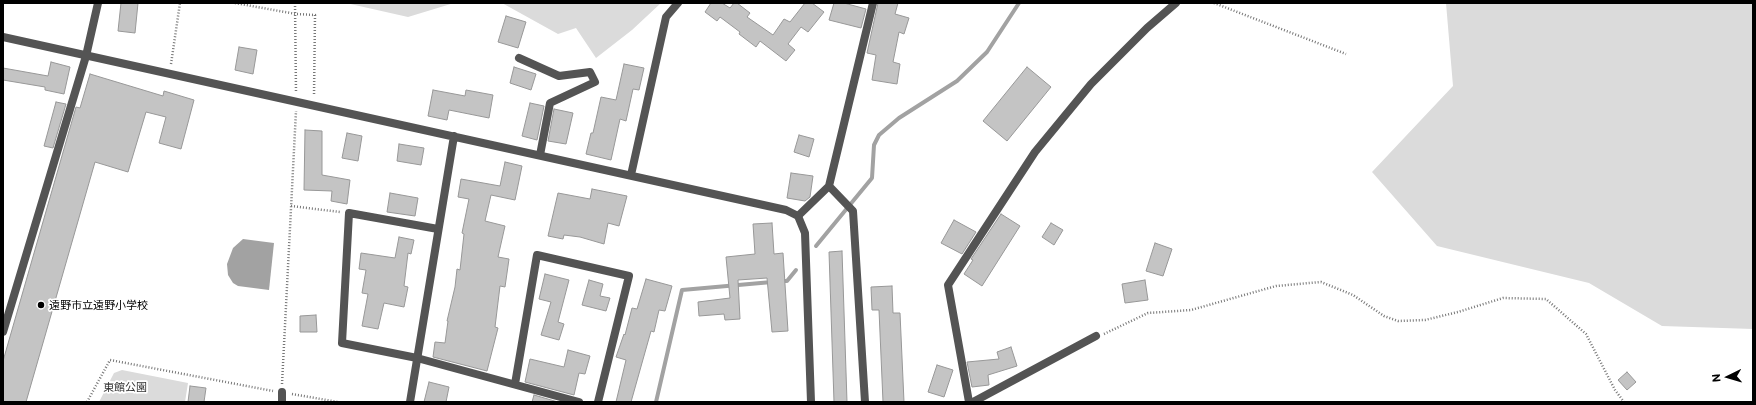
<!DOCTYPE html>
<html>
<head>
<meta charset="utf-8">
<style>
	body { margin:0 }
	#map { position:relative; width:1756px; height:405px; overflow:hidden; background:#fff; font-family:Commissioner,sans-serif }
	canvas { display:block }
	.frame { position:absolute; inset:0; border:4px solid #000; pointer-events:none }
	.north { position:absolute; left:1708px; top:357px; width:40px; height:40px; -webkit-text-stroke:3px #fff; paint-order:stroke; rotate:265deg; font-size:11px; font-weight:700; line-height:16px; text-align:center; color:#000 }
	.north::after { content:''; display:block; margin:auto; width:14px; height:18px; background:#000; clip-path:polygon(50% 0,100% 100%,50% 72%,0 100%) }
</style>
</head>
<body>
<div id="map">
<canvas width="1756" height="405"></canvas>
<div class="frame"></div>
<div class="north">N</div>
</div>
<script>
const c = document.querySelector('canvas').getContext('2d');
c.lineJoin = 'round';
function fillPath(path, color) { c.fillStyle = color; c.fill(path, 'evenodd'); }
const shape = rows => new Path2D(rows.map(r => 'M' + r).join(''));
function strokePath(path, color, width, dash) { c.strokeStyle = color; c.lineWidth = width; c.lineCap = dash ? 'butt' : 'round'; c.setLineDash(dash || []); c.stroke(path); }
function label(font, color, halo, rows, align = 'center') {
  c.font = font + ' Commissioner,"Noto Sans JP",sans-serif'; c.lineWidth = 3.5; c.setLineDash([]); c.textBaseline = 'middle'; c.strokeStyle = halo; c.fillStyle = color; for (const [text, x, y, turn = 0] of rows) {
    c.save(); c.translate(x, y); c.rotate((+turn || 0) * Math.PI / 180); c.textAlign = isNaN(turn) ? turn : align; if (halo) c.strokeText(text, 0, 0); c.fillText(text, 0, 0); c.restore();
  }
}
const green = shape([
	[346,3,454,3,408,17],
	[502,3,661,3,632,30,596,58,576,28,558,34],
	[1446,3,1753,3,1753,329,1662,326,1589,283,1437,246,1372,172,1453,86],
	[122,370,188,383,185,402,99,402,114,373]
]);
const water = shape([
	[243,239,274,243,269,290,238,286,233,283,228,275,227,264,233,248]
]);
const stream = shape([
	[816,246,872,178,874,145,879,135,899,118,957,81,987,52,1019,3],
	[781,281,787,281,796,270],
	[656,402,682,290,772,282]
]);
const building = shape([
	[121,3,138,3,135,33,118,31,121,3],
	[711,3,722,3,730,8,734,3,737,3,750,13,747,17,773,35,784,19,790,22,805,3,812,3,824,12,808,32,801,27,788,44,795,50,786,61,760,41,756,47,739,34,740,32,720,17,717,21,705,12,711,3],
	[834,3,844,3,866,9,861,28,829,20,834,3],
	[878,3,898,3,895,14,909,18,904,34,899,32,893,62,900,64,897,84,872,80,876,55,867,53,878,3],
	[506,16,526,22,518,48,498,42,506,16],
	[239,47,257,50,253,74,235,70,239,47],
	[51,62,70,67,64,94,45,90,45,87,3,80,3,68,48,76,51,62],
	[624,64,644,68,639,90,633,89,626,121,620,119,611,160,586,154,591,133,593,133,601,97,616,100,624,64],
	[514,67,536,74,531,90,510,83,514,67],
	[1027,67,1051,87,1007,141,983,121,1027,67],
	[90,74,163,96,164,91,194,100,181,149,159,143,166,117,146,112,128,172,95,162,26,402,3,402,3,361,76,107,80,108,90,74],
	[433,90,465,96,466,90,493,95,489,118,449,110,447,120,428,116,433,90],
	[56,102,66,104,53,148,44,146,56,102],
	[530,103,544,106,537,140,522,136,530,103],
	[554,109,573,113,566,144,548,141,554,109],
	[305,130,322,131,322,175,350,180,347,204,331,201,332,191,304,190,305,130],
	[347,133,362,136,358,161,342,158,347,133],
	[799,135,814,139,809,157,794,152,799,135],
	[399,144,424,148,421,165,397,161,399,144],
	[505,162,522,166,515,200,491,195,485,221,505,226,498,257,509,259,505,287,500,286,495,327,498,328,487,371,433,357,435,342,445,343,448,321,447,321,455,287,457,269,460,270,464,234,462,233,469,199,458,197,461,179,500,186,505,162],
	[791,173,813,176,810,197,805,201,787,198,791,173],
	[592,189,627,196,619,226,608,223,604,244,580,237,564,235,563,239,548,236,558,193,590,199,592,189],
	[390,193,418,198,415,216,387,212,390,193],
	[1001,214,1020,226,982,286,964,274,973,260,971,259,1001,214],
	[954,220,976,232,962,254,941,243,954,220],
	[772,223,774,254,783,253,788,331,772,332,767,278,738,280,740,319,725,320,724,314,699,316,698,302,730,298,726,257,755,254,753,224,772,223],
	[1051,223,1063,230,1054,245,1042,237,1051,223],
	[399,237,414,240,411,254,408,253,404,286,408,287,404,307,384,303,378,329,362,326,368,294,362,293,366,270,359,269,361,253,395,258,399,237],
	[1155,243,1172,249,1163,276,1146,271,1155,243],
	[842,251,847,402,834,402,829,252,842,251],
	[545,274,569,280,558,322,564,324,559,340,541,335,551,302,539,299,545,274],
	[646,279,672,286,665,311,659,310,654,332,651,331,631,402,616,402,626,360,616,357,624,334,625,335,632,308,637,309,646,279],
	[589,280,603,284,600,296,610,298,606,311,582,305,589,280],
	[1145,280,1148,300,1125,303,1122,284,1145,280],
	[892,286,893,313,900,313,904,402,883,402,879,310,872,310,871,287,892,286],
	[316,315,317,332,300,332,300,316,316,315],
	[1011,347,1017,366,988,375,989,385,972,387,967,362,999,359,997,352,1011,347],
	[568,350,590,356,585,374,579,373,574,395,525,382,530,359,564,367,568,350],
	[937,365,953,370,944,397,928,392,937,365],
	[1627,372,1636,382,1627,390,1618,380,1627,372],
	[429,382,449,387,446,402,424,402,429,382],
	[190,386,206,388,204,402,188,402,190,386],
	[534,395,558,402,532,402,534,395]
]);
const path = shape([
	[235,3,296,14,315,15,314,96],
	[295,3,296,92],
	[1214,3,1346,54],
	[171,64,180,3],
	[291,206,340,212],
	[1104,334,1148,313,1191,310,1276,286,1321,282,1353,295,1384,316,1398,321,1425,320,1458,312,1503,298,1546,299,1586,334,1615,390,1624,402],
	[282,384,296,111],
	[292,394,338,402],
	[87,402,110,360,273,391]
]);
const minor = shape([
	[519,58,559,76,590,72,595,82,550,103,540,155],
	[798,216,829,186],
	[438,229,349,213,342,343,417,358,579,402],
	[3,332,86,56,98,3],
	[515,384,537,255,629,276,598,402],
	[282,402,282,392],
	[865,402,853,211,829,186,873,3],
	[969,402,948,285,1035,152,1091,84,1147,28,1176,3],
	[973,402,1096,336]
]);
const tertiary = shape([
	[3,37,786,210,798,216,805,233,811,402],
	[631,175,666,17,678,3],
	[410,402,454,136]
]);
const markers = [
	[41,305,4,"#000"]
];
const poiNames = [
	["遠野市立遠野小学校",49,305]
];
const parkNames = [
	["東館公園",125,387]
];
fillPath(green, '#dbdbdb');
fillPath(water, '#a2a2a2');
strokePath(stream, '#a2a2a2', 4);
fillPath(building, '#c4c4c4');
strokePath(building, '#989898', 1);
strokePath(path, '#767676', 2.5, [1, 2]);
strokePath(minor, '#545454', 8);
strokePath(tertiary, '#545454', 8);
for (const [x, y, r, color] of markers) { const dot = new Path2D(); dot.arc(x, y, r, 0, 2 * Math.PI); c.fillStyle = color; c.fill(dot); strokePath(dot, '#fff', 1.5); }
label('11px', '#000', '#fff', poiNames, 'left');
label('11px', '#323232', '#fff', parkNames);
</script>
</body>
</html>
